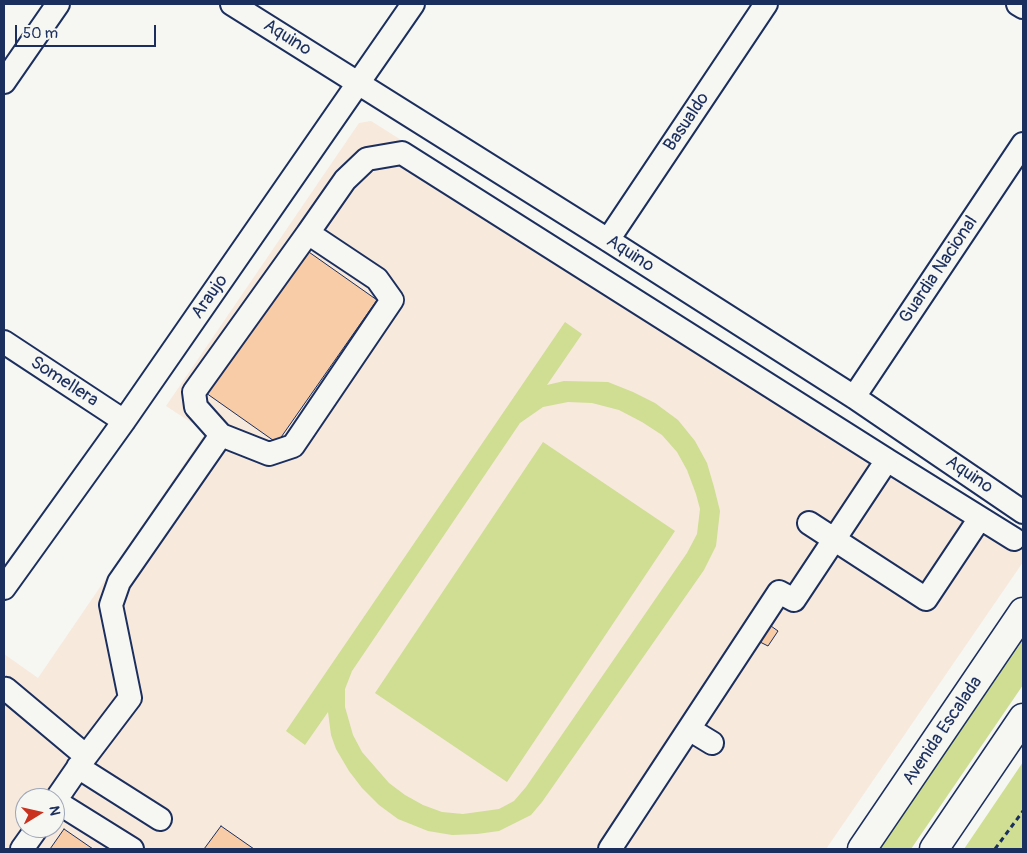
<!DOCTYPE html>
<html>
<head>
<meta charset="utf-8">
<style>
	body { margin:0 }
	#map { position:relative; width:1027px; height:853px; overflow:hidden; background:#f6f6f2; font-family:Pangolin,sans-serif }
	canvas { display:block }
	.frame { position:absolute; inset:0; border:5px solid #1b2f5e; pointer-events:none }
	.north { position:absolute; left:15px; top:788px; width:50px; height:50px; box-sizing:border-box; background:#f6f6f2; border:1px solid #9ea6b7; border-radius:50%; rotate:81deg; font-size:14px; font-weight:700; line-height:20px; text-align:center; color:#1b2f5e }
	.north::after { content:''; display:block; margin:auto; width:18px; height:22px; background:#c8321e; clip-path:polygon(50% 0,100% 100%,50% 72%,0 100%) }
	.scale { position:absolute; left:15px; top:25px; width:141px; height:22px; box-sizing:border-box; border:2px solid #1b2f5e; border-top:0; padding-left:6px; font-size:15px; line-height:18px; white-space:nowrap; color:#1b2f5e; -webkit-text-stroke:4px #f6f6f2; paint-order:stroke }
</style>
</head>
<body>
<div id="map">
<canvas width="1027" height="853"></canvas>
<div class="frame"></div>
<div class="north">N</div>
<div class="scale">50 m</div>
</div>
<script>
const c = document.querySelector('canvas').getContext('2d');
c.lineJoin = 'round';
function fillPath(path, color) { c.fillStyle = color; c.fill(path, 'evenodd'); }
const shape = rows => new Path2D(rows.map(r => 'M' + r).join(''));
function strokePath(path, color, width, dash) { c.strokeStyle = color; c.lineWidth = width; c.lineCap = dash ? 'butt' : 'round'; c.setLineDash(dash || []); c.stroke(path); }
function label(font, color, halo, rows, align = 'center') {
  c.font = font + ' Pangolin,sans-serif'; c.lineWidth = 4; c.setLineDash([]); c.textBaseline = 'middle'; c.strokeStyle = halo; c.fillStyle = color; for (const [text, x, y, turn = 0] of rows) {
    c.save(); c.translate(x, y); c.rotate((+turn || 0) * Math.PI / 180); c.textAlign = isNaN(turn) ? turn : align; if (halo) c.strokeText(text, 0, 0); c.fillText(text, 0, 0); c.restore();
  }
}
const built = shape([
	[371,121,1023,533,1023,562,826,849,4,849,4,654,38,678,206,432,166,406,359,123],
	[25,798,55,798,55,828,25,828]
]);
const green = shape([
	[565,322,582,334,547,385,564,381,608,382,633,392,655,403,678,420,695,441,707,463,714,487,720,511,716,546,704,570,542,802,531,815,499,831,477,834,452,835,428,831,398,819,379,805,362,788,349,771,336,749,331,735,328,712,305,745,286,731],
	[568,402,592,403,619,410,642,422,662,435,677,452,687,470,696,494,700,509,697,534,687,553,526,787,514,801,499,809,463,814,442,812,423,805,405,795,389,783,362,752,353,735,345,707,345,689,352,671,520,423,543,407],
	[543,442,675,531,507,782,375,693],
	[1023,640,1023,685,911,849,879,849],
	[1023,762,1023,849,964,849]
]);
const building = shape([
	[306,250,377,300,277,443,206,393,306,250],
	[771,626,778,631,768,646,760,642,771,626],
	[221,826,254,849,204,849,221,826],
	[64,829,93,849,50,849,64,829]
]);
const path = shape([
	[995,849,1023,811]
]);
const minor = shape([
	[232,4,608,240,854,397,1023,512],
	[1018,4,1023,7],
	[4,82,58,4],
	[308,233,345,180,367,159,402,153,887,460],
	[308,233,377,279,392,300,293,446,269,454,221,435,196,407,194,392,308,233],
	[608,240,766,4],
	[4,342,124,421],
	[854,397,1023,144],
	[809,523,926,599,980,518],
	[4,588,124,421,413,4],
	[4,690,6,689,86,756],
	[689,729,712,743],
	[78,767,160,819],
	[55,801,86,756,130,698,111,605,119,582,221,435],
	[55,801,132,849],
	[22,849,37,828],
	[610,849,779,592,794,600,887,460,1014,539]
]);
const major = shape([
	[862,849,1023,612],
	[934,849,1023,718]
]);
const streetNames = [
	["Aquino",287,38,32],
	["Basualdo",687,122,-56],
	["Aquino",630,254,33],
	["Guardia Nacional",939,270,-56],
	["Araujo",210,297,-55],
	["Somellera",64,382,33],
	["Aquino",969,475,34],
	["Avenida Escalada",943,731,-56]
];
fillPath(built, '#f7e9dc');
fillPath(green, '#cfde92');
fillPath(building, '#f8cca7');
strokePath(building, '#1b2f5e', 1);
strokePath(minor, '#1b2f5e', 26);
strokePath(major, '#1b2f5e', 31);
strokePath(path, '#1b2f5e', 3, [5, 4]);
strokePath(minor, '#f6f6f2', 22);
strokePath(major, '#f6f6f2', 28);
label('18px', '#1b2f5e', '#f6f6f2', streetNames);
</script>
</body>
</html>
